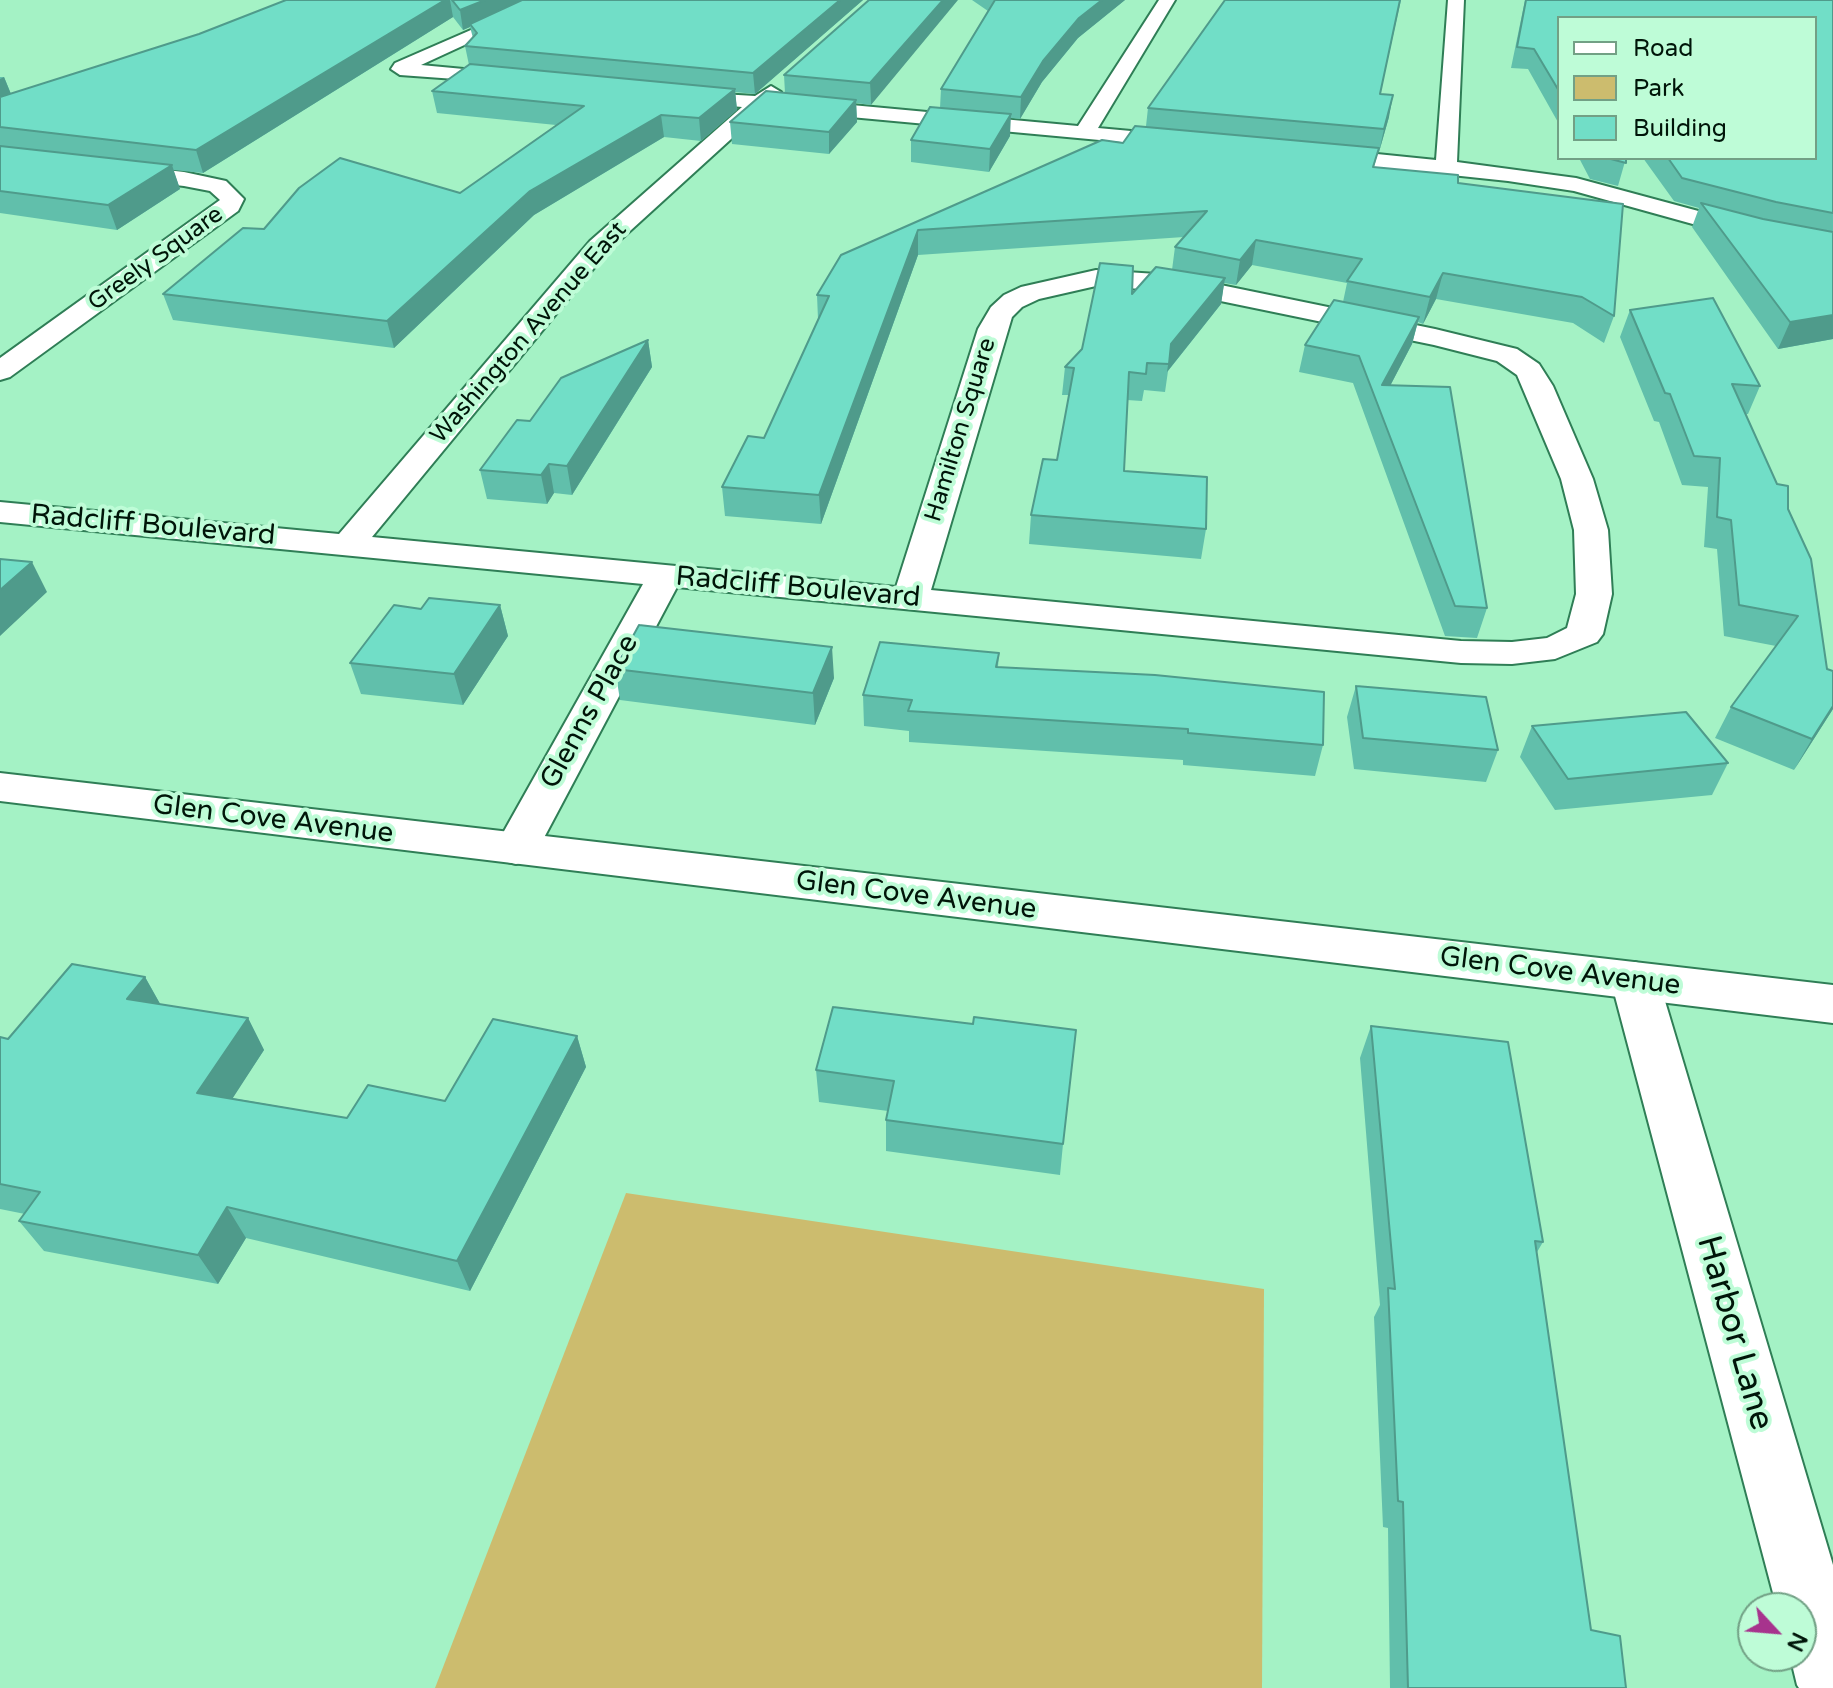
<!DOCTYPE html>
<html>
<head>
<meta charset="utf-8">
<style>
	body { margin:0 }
	#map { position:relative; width:1833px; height:1688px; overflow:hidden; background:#a4f2c5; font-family:"Varela Round",sans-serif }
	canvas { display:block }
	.legend { position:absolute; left:1557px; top:16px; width:260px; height:144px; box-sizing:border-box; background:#befcd7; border:2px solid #72a085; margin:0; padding:10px 14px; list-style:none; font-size:24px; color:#001509 }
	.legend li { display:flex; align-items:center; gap:16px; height:40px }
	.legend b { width:40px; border:2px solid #72a085 }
	.north { position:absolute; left:1737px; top:1592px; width:80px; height:80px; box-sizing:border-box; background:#befcd7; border:2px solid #72a085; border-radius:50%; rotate:116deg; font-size:22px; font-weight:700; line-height:32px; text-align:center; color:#001509 }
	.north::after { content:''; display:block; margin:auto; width:28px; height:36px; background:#a7338d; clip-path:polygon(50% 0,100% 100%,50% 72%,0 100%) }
</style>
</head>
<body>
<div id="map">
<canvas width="1833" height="1688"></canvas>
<ul class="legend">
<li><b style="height:10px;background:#fff"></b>Road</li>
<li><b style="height:22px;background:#ccbc6e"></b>Park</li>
<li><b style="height:22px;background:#71dec7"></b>Building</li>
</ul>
<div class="north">N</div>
</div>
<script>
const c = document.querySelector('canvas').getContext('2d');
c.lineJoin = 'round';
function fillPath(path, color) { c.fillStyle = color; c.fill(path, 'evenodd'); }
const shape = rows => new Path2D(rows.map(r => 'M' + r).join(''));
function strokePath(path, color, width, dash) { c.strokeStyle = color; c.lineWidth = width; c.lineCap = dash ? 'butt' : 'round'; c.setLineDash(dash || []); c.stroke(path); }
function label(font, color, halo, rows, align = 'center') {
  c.font = font + ' "Varela Round",sans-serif'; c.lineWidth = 8; c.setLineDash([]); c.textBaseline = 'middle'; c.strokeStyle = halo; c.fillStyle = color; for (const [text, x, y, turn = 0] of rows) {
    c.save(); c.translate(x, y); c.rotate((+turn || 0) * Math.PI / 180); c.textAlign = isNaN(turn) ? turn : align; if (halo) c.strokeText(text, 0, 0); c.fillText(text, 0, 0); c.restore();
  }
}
const green = shape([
	[626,1193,1264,1289,1262,1688,435,1688]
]);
const street = shape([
	[540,0,562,0,421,65,517,74,524,76,527,80,524,84,400,75,391,69,395,63,540,0],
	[1159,0,1175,0,1098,128,1186,136,1197,142,1194,147,1186,148,764,109,608,251,372,537,896,587,978,329,991,307,1004,295,1021,287,1096,270,1172,275,1435,329,1517,349,1539,364,1553,386,1593,479,1608,530,1612,594,1603,634,1597,642,1555,659,1512,664,1461,663,677,587,538,849,532,860,516,864,500,860,494,849,643,584,0,522,0,502,339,534,590,241,742,107,677,101,667,95,670,91,755,96,771,86,781,92,776,98,1078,126,1159,0],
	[1096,286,1172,291,1434,345,1497,361,1517,375,1561,479,1574,530,1576,594,1567,628,1547,638,1512,642,1461,641,931,590,1012,317,1022,307,1039,299,1096,286],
	[1448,0,1464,0,1457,162,1576,178,1765,229,1833,242,1833,256,1754,241,1574,191,1508,181,1310,160,1307,155,1310,150,1318,148,1436,160,1448,0],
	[0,151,184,172,226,181,244,199,238,211,212,230,10,377,0,380,0,358,220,200,210,191,184,186,0,165,0,151],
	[1635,962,1652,968,1659,981,1833,1565,1833,1688,1799,1688,1797,1685,1790,1656,1801,1656,1801,1608,1777,1608,1611,981,1618,968,1635,962]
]);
const secondary = shape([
	[0,773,1833,985,1833,1023,0,801,0,773]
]);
const wall = shape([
	[286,0,863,0,755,94,735,92,737,110,701,141,664,137,534,215,394,348,173,320,163,294,264,229,460,193,556,125,437,113,432,91,469,65,465,46,473,38,470,27,463,30,453,17,203,173,173,170,180,189,117,230,0,213,0,77,4,77,11,94,199,34],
	[869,0,871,105,856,103,857,122,829,154,732,144,730,122,785,93,784,75],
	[972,0,1125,0,1078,38,1042,82,1020,119,1010,118,1010,136,989,172,911,162,911,140,940,108,941,89,988,11],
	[1225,0,1401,0,1380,94,1389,117,1379,152,1378,152,1374,167,1458,183,1614,316,1604,343,1573,323,1436,299,1423,324,1418,322,1412,344,1390,386,1487,608,1477,638,1445,636,1353,383,1299,372,1305,345,1343,302,1347,283,1252,265,1236,285,1224,283,1221,304,1168,371,1165,392,1144,390,1142,401,1127,400,1124,471,1206,529,1201,559,1029,544,1031,515,1057,460,1069,395,1062,395,1065,367,1132,294,1172,270,1175,247,1184,237,918,255,821,524,725,516,722,487,764,438,818,319,817,295,841,255,1123,143,1146,126,1148,108],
	[1525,0,1833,0,1833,339,1778,349,1692,227,1699,208,1674,201,1643,158,1815,158,1559,18,1559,124,1528,69,1511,68],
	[1579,158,1626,158,1618,186,1590,179],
	[1630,310,1760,386,1748,414,1746,414,1788,509,1833,709,1794,770,1715,738,1731,707,1776,646,1724,636,1717,549,1704,547,1708,487,1682,485,1659,422,1654,421,1620,337],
	[648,340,652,367,572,495,554,493,547,504,487,499,480,470,530,421],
	[500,605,508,636,463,705,361,694,350,663,421,609],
	[999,653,998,667,1323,745,1315,776,1183,765,1183,760,909,742,909,731,864,726,863,695],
	[615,669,834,678,815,725,620,700],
	[1356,686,1498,750,1486,782,1354,769,1347,717],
	[1532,726,1728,763,1712,795,1555,810,1520,757],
	[145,977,160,1004,248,1018,264,1050,232,1098,347,1118,445,1101,577,1036,586,1067,470,1291,246,1238,218,1284,44,1251,19,1221,25,1214,0,1209,0,1037,8,1039],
	[833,1007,1063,1144,1060,1175,886,1151,886,1120,888,1111,819,1102,816,1070],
	[1371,1026,1543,1242,1537,1252,1591,1630,1626,1688,1390,1688,1388,1528,1383,1527,1374,1317,1380,1305,1360,1058]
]);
const shadedWall = shape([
	[445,0,450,0,453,17,203,173,196,150],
	[485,0,533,0,470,24,470,27,463,30,460,10],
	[840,0,863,0,755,94,753,73],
	[943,0,958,0,871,105,870,83],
	[1102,0,1125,0,1078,38,1042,82,1020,119,1021,97,1043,61,1079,18],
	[4,77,13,99,0,103,0,79],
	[735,89,737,110,701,141,699,118],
	[1393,95,1389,117,1379,152,1384,129],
	[856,100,857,122,829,154,829,132],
	[1011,114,1010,136,989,172,990,149],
	[661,115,664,137,534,215,394,348,387,321,530,191],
	[172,165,180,189,117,230,108,205],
	[918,230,918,255,821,524,819,495],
	[1256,240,1252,265,1236,285,1240,260],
	[1443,273,1436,299,1423,324,1430,297],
	[1225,278,1221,304,1167,372,1171,344],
	[1833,315,1833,339,1778,349,1790,322],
	[1419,317,1412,344,1379,407,1382,385],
	[648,340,652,367,572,495,567,466],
	[549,464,554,493,547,504,541,475],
	[32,562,47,592,0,636,0,590],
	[500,605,508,636,463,705,454,674],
	[832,647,834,678,815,725,813,693],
	[1833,706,1833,709,1794,770,1812,739],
	[145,977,163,1009,127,999],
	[248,1018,264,1050,216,1124,197,1093],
	[577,1036,586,1067,470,1291,457,1261],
	[227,1207,246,1238,218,1284,198,1255]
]);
const building = shape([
	[286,0,445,0,196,150,0,127,0,97,199,34,286,0],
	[452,0,485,0,460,10,452,0],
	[522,0,840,0,753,73,465,46,477,33,470,24,522,0],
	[869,0,943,0,870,83,784,75,869,0],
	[995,0,1102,0,1079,18,1043,61,1021,97,941,89,995,0],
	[1225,0,1400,0,1380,94,1393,95,1384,129,1148,108,1225,0],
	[1526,0,1833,0,1833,213,1776,202,1682,178,1668,158,1815,158,1815,18,1559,18,1559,91,1534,49,1517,47,1526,0],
	[470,64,735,89,699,118,661,115,530,191,387,321,163,294,243,228,264,229,299,188,340,158,460,193,584,106,432,91,470,64],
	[766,91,856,100,829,132,730,122,766,91],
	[930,107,1011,114,990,149,911,140,930,107],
	[1135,126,1379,148,1373,167,1458,175,1458,183,1623,204,1614,316,1582,297,1443,273,1430,297,1347,281,1362,259,1256,240,1240,260,1175,247,1207,211,918,230,819,495,722,487,748,436,764,438,829,296,817,295,841,255,1102,140,1123,143,1135,126],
	[0,146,172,165,108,205,0,191,0,146],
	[1607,158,1626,158,1626,163,1607,158],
	[1701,203,1763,219,1833,232,1833,315,1790,322,1701,203],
	[1100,263,1133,266,1132,294,1156,267,1225,278,1171,344,1169,364,1147,363,1146,374,1129,372,1124,471,1207,477,1206,529,1031,515,1043,459,1057,460,1074,368,1065,367,1082,349,1100,263],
	[1713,298,1760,386,1732,384,1777,484,1788,486,1788,509,1811,559,1827,669,1833,671,1833,706,1812,739,1731,707,1798,616,1739,605,1731,520,1717,517,1720,458,1694,456,1670,394,1665,393,1630,310,1713,298],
	[1334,300,1419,317,1382,385,1450,387,1487,608,1455,606,1359,356,1305,345,1334,300],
	[648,340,567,466,549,464,541,475,480,470,517,420,530,421,561,378,648,340],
	[0,559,32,562,0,590,0,559],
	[429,598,500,605,454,674,350,663,394,605,421,609,429,598],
	[639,625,832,647,813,693,615,669,639,625],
	[880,642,999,653,996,667,1155,675,1324,692,1323,745,1188,733,1188,729,908,711,912,700,863,695,880,642],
	[1356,686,1486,697,1498,750,1363,738,1356,686],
	[1686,712,1728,763,1568,779,1532,726,1686,712],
	[72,964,145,977,127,999,248,1018,197,1093,347,1118,368,1085,445,1101,493,1019,577,1036,457,1261,227,1207,198,1255,19,1221,40,1192,0,1184,0,1037,8,1039,72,964],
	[833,1007,973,1024,974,1017,1076,1030,1063,1144,886,1120,894,1081,816,1070,833,1007],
	[1371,1026,1508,1042,1543,1242,1535,1241,1591,1630,1620,1636,1626,1688,1408,1688,1403,1502,1398,1501,1388,1288,1395,1289,1371,1026]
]);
const farStreetnames = [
	["Greely Square",156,259,-36],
	["Washington Avenue East",529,333,-49],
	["Hamilton Square",961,430,-73]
];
const streetNames = [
	["Radcliff Boulevard",153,526,5],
	["Radcliff Boulevard",798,588,5],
	["Glenns Place",590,712,-61],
	["Glen Cove Avenue",273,820,7],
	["Glen Cove Avenue",916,896,7],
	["Glen Cove Avenue",1560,972,7]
];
const nearStreetnames = [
	["Harbor Lane",1734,1333,74]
];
fillPath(green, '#ccbc6e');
strokePath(street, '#2f7e56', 4);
strokePath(secondary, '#2f7e56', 4);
fillPath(street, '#fff');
fillPath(secondary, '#fff');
fillPath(wall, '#61bfab');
fillPath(shadedWall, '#4f9b8b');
fillPath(building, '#71dec7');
strokePath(building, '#4f9b8b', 2);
label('24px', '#001509', '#befcd7', farStreetnames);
label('28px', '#001509', '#befcd7', streetNames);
label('34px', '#001509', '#befcd7', nearStreetnames);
</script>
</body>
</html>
